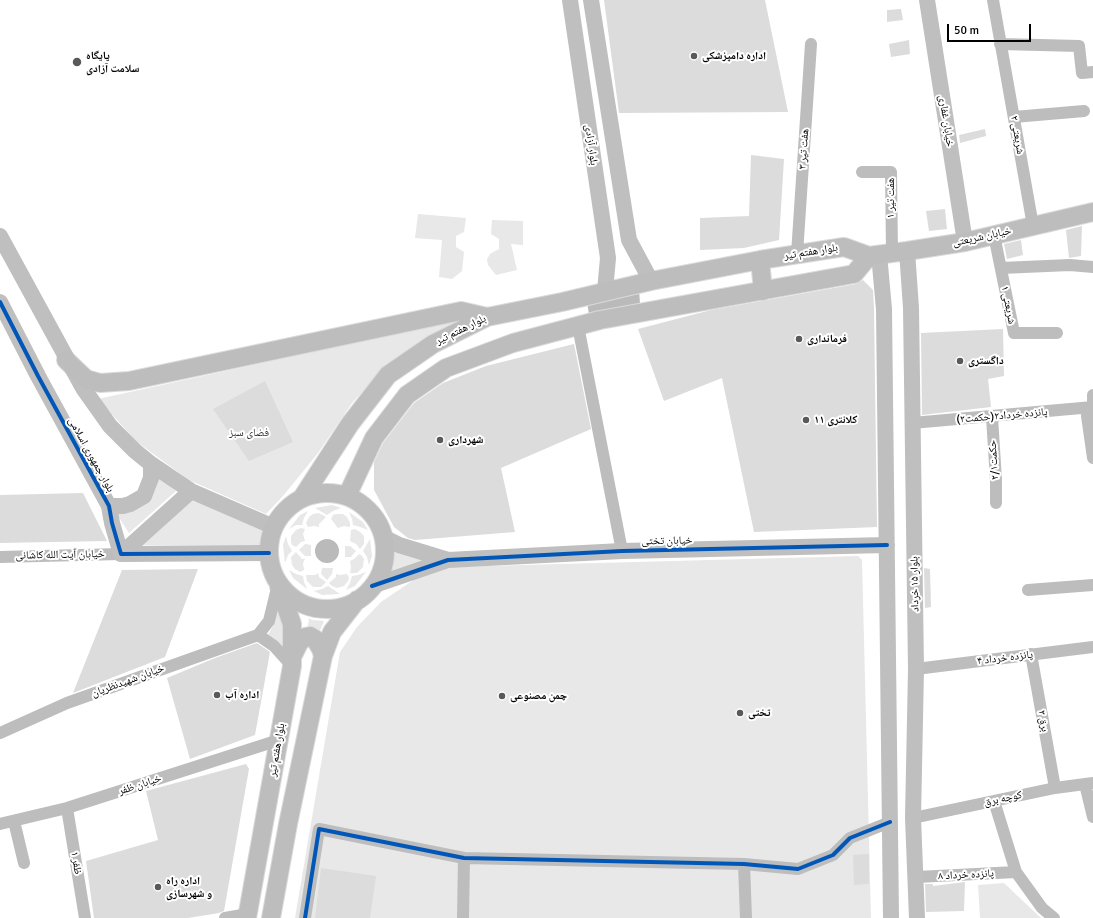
<!DOCTYPE html>
<html>
<head>
<meta charset="utf-8">
<style>
	body { margin:0 }
	#map { position:relative; width:1093px; height:918px; overflow:hidden; background:#fff; font-family:Signika,sans-serif }
	canvas { display:block }
	.scale { position:absolute; left:947px; top:24px; width:84px; height:18px; box-sizing:border-box; border:2px solid #000; border-top:0; padding-left:5px; font-size:12px; line-height:14px; white-space:nowrap; color:#000; -webkit-text-stroke:3px #fff; paint-order:stroke }
</style>
</head>
<body>
<div id="map">
<canvas width="1093" height="918"></canvas>
<div class="scale">50 m</div>
</div>
<script>
const c = document.querySelector('canvas').getContext('2d');
c.lineJoin = 'round';
function fillPath(path, color) { c.fillStyle = color; c.fill(path, 'evenodd'); }
const shape = rows => new Path2D(rows.map(r => 'M' + r).join(''));
function strokePath(path, color, width, dash) { c.strokeStyle = color; c.lineWidth = width; c.lineCap = dash ? 'butt' : 'round'; c.setLineDash(dash || []); c.stroke(path); }
function label(font, color, halo, rows, align = 'center') {
  c.font = font + ' Signika,"Noto Naskh Arabic",sans-serif'; c.lineWidth = 4; c.setLineDash([]); c.textBaseline = 'middle'; c.strokeStyle = halo; c.fillStyle = color; for (const [text, x, y, turn = 0] of rows) {
    c.save(); c.translate(x, y); c.rotate((+turn || 0) * Math.PI / 180); c.textAlign = isNaN(turn) ? turn : align; if (halo) c.strokeText(text, 0, 0); c.fillText(text, 0, 0); c.restore();
  }
}
const green = shape([
	[418,214,466,218,464,232,456,236,456,247,464,252,462,271,452,279,439,277,442,240,415,238],
	[492,220,523,221,523,245,511,244,517,270,496,275,488,265,487,259,490,254,499,249,499,239,491,234],
	[458,320,379,374,352,403,318,453,283,496,266,514,189,480,137,442,98,399],
	[155,474,176,491,129,533,116,513,148,499,156,488],
	[190,494,267,532,263,546,138,545],
	[332,505,341,508,333,511,327,515,315,508],
	[308,511,304,518,302,525,296,525,289,529,300,515],
	[349,512,363,522,368,530,360,527,353,525,352,519],
	[318,513,323,515,326,517,319,524,319,527,315,526,308,527,306,523,309,517,313,514],
	[336,514,343,514,347,517,350,523,350,527,344,526,338,528,331,519,333,515],
	[301,528,305,529,303,534,305,541,301,542,296,547,292,545,291,542,291,536,296,530],
	[355,529,360,532,364,536,364,544,360,549,356,544,350,541,351,530],
	[286,536,288,544,292,551,288,555,285,563,283,545],
	[370,539,372,556,369,565,367,557,363,551],
	[386,540,442,560,376,583,383,572,387,554],
	[305,544,311,545,311,556,305,556,299,550],
	[345,546,350,546,356,551,351,557,345,557],
	[296,552,302,559,305,559,303,563,304,570,300,572,295,569,292,565,291,557],
	[359,554,362,556,364,559,363,567,357,573,350,573,351,567,350,561,354,559],
	[858,556,862,560,871,918,295,918,340,652,357,627,381,602,415,579,449,567],
	[322,568,333,568,332,574,327,580,321,574],
	[289,570,296,574,303,576,304,582,307,589,293,578],
	[366,572,355,586,346,590,350,583,352,576,358,575],
	[318,573,319,577,326,582,321,587,313,587,307,581,306,575,315,575],
	[336,574,340,575,347,574,349,578,348,581,344,586,337,588,332,586,329,583,336,577],
	[328,586,340,594,322,595,314,591,322,589],
	[278,600,289,654,268,635,273,626],
	[309,618,312,620,324,621,319,633,307,633],
	[1004,883,1041,918,980,918,978,885]
]);
const water = shape([
	[639,289,640,304,589,315,587,301],
	'315 551a12 12 0 1 1 24 0a12 12 0 1 1-24 0Z'
]);
const building = shape([
	[604,0,765,0,788,112,619,113],
	[901,9,903,20,887,22,887,10],
	[909,40,910,54,891,57,889,44],
	[985,129,986,136,960,143,959,135],
	[751,155,784,159,779,240,744,248,700,250,700,218,749,216],
	[945,209,947,229,929,231,926,211],
	[1082,226,1081,256,1069,258,1066,230],
	[1021,240,1023,255,1007,259,1004,244],
	[863,280,873,290,874,309,877,527,754,532,722,378,664,401,638,329,711,310,856,284],
	[1003,329,1004,376,988,379,991,407,922,415,921,333],
	[574,344,591,429,501,468,515,532,415,540,408,538,394,527,374,490,374,462,383,443,414,403,443,383,486,366],
	[265,381,293,442,249,461,213,409],
	[83,493,107,541,0,543,0,495],
	[924,568,930,569,931,607,925,608],
	[198,569,165,657,73,693,122,570],
	[257,643,270,652,255,735,190,759,167,678,215,658],
	[246,764,249,769,224,911,219,913,188,918,94,918,86,861,158,840,146,791],
	[869,854,869,884,854,885,853,855],
	[321,868,376,876,370,918,315,918],
	[965,882,964,911,926,912,925,884,933,884,933,886]
]);
const street = shape([
	[993,0,1033,226],
	[1000,44,1079,46,1082,73,1093,72],
	[1014,117,1084,111],
	[862,172,891,172,892,252],
	[994,235,1014,333,1057,333],
	[797,254,811,44],
	[1001,268,1070,265,1093,267],
	[578,326,622,551],
	[1093,407,1087,416,1093,458],
	[992,417,996,480,996,503],
	[912,423,1093,407,1093,395],
	[0,557,121,554],
	[278,584,269,621,258,635,274,646,292,666],
	[1028,590,1093,585],
	[1031,654,1055,788],
	[916,669,1093,647],
	[0,733,67,703,258,635],
	[1085,784,1093,817],
	[994,801,1016,872,1042,908,1054,918],
	[67,808,85,918],
	[913,818,1055,788,1093,783],
	[14,821,24,863],
	[0,824,67,808,279,740],
	[744,864,746,918],
	[917,877,1016,872],
	[225,918,248,914],
	[305,918,319,829,464,858,744,864,798,869,833,855,850,838,890,822],
	[463,918,464,858]
]);
const secondary = shape([
	[570,0,608,258,605,291],
	[591,0,629,240,651,281],
	[927,0,965,242],
	[0,236,83,388,110,426,135,451,151,464,191,491,274,527],
	[907,251,911,308,916,669,913,818,917,918],
	[879,254,884,309,891,918],
	[0,302,38,376,109,506,112,523,121,554,269,553],
	[109,506,123,506,130,504,144,496,151,478,151,464],
	[383,537,399,545,448,560],
	[121,554,191,491],
	[372,586,448,560,622,551,887,545]
]);
const primary = shape([
	[760,260,763,291],
	[66,360,86,379,100,383,129,381,461,311,487,317],
	'269 551a58 58 0 1 1 116 0a58 58 0 1 1-116 0Z',
	[347,496,374,438,407,395,446,368,513,343,600,320,854,274,869,256],
	[302,498,350,424,388,375,433,344,487,317,562,302,651,281,760,260,844,247,869,256,907,251,965,242,1093,212],
	[292,657,299,643,305,637,310,636,315,639,321,649,323,656],
	[247,918,292,666,292,624,279,586],
	[271,918,288,824,323,656,332,632,357,600]
]);
const cycleway = shape([
	[0,302,38,376,109,506,112,523,121,554,269,553],
	[372,586,448,560,622,551,887,545],
	[305,918,319,829,464,858,744,864,798,869,833,855,850,838,890,822]
]);
const markers = [
	[694,56,4,"#595959"],
	[77,62,5,"#595959"],
	[799,339,4,"#595959"],
	[960,361,4,"#595959"],
	[806,420,4,"#595959"],
	[440,440,4,"#595959"],
	[217,695,4,"#595959"],
	[502,696,4,"#595959"],
	[740,713,4,"#595959"],
	[158,887,4,"#595959"]
];
const poiNames = [
	["پایگاه",86,56],
	["سلامت آزادی",86,69],
	["اداره دامپزشکی",702,56],
	["فرمانداری",807,339],
	["داگستری",968,361],
	["کلانتری ۱۱",814,420],
	["شهرداری",448,440],
	["اداره آب",225,695],
	["چمن مصنوعی",510,696],
	["تختی",748,713],
	["اداره راه",166,881],
	["و شهرسازی",166,894]
];
const streetNames = [
	["خیابان غفاری",946,121,81],
	["شریعتی ۲",1017,135,80],
	["بلوار آزادی",591,145,82],
	["هفت تیر ۳",804,149,-86],
	["هفت تیر ۱",891,198,-90],
	["خیابان شریعتی",982,237,-12],
	["بلوار هفتم تیر",811,252,-9],
	["شریعتی ۱",1008,305,79],
	["بلوار هفتم تیر",461,330,-26],
	["پانزده خرداد۲(حکمت۲)",1002,416,-5],
	["بلوار جمهوری اسلامی",91,455,61],
	["حکمت۲/۱",994,460,-94],
	["خیابان تختی",667,541,-1],
	["خیابان آیت الله کاشانی",60,555,-1],
	["بلوار ۱۵ خرداد",915,584,-91],
	["پانزده خرداد ۴",1005,658,-7],
	["خیابان شهیدنظریان",128,681,-20],
	["برق ۲",1043,721,80],
	["بلوار هفتم تیر",277,750,-80],
	["خیابان ظفر",140,785,-18],
	["کوچه برق",1003,799,-12],
	["ظفر ۱",76,863,81],
	["پانزده خرداد ۸",966,875,-3]
];
const parkNames = [
	["فضای سبز",249,433]
];
fillPath(green, '#e8e8e8');
fillPath(water, '#bababa');
fillPath(building, '#dcdcdc');
strokePath(primary, '#dbdbdb', 20);
strokePath(street, '#bdbdbd', 12);
strokePath(secondary, '#bfbfbf', 16);
strokePath(primary, '#bdbdbd', 18);
strokePath(cycleway, '#0057b8', 4);
for (const [x, y, r, color] of markers) { const dot = new Path2D(); dot.arc(x, y, r, 0, 2 * Math.PI); c.fillStyle = color; c.fill(dot); strokePath(dot, '#fff', 1.5); }
label('bold 11px', '#000', '#fff', poiNames, 'left');
label('11px', '#000', '#fff', streetNames);
label('11px', '#2d2d2d', '#fff', parkNames);
</script>
</body>
</html>
